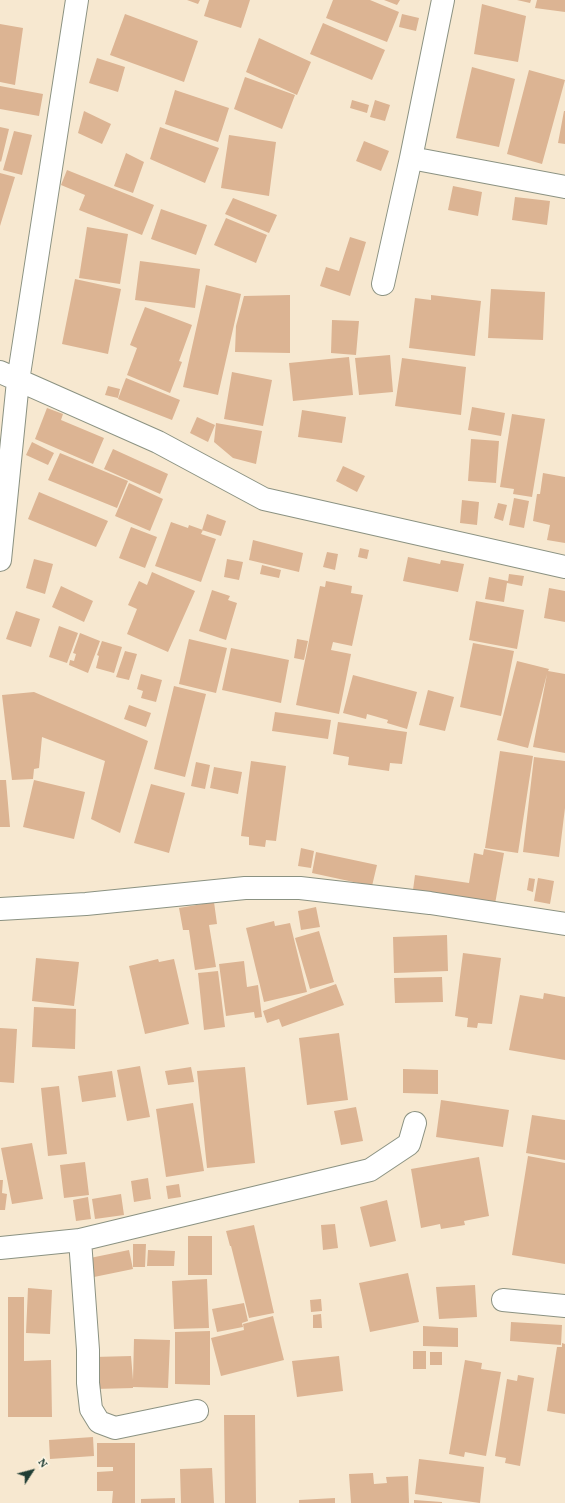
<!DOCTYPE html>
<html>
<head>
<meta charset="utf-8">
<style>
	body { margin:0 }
	#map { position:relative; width:565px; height:1503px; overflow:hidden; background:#f7e8d0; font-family:Vollkorn,serif }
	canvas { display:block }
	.north { position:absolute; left:12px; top:1451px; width:40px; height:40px; -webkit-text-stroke:3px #fcf5e5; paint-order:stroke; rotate:54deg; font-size:11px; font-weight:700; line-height:16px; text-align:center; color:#1f3d34 }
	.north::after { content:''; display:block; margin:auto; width:14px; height:18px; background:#1f3d34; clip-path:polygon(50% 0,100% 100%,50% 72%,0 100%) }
</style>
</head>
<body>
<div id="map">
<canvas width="565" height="1503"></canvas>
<div class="north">N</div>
</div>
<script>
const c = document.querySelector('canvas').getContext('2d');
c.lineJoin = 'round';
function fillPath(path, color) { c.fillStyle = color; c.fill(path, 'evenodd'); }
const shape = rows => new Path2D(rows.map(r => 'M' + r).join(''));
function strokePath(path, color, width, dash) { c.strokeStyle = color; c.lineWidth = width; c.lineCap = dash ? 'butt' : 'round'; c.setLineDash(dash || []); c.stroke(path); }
const building = shape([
	[187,0,200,0,198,4],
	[209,0,250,0,241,28,204,16],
	[333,0,370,0,399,12,387,42,326,18],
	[384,0,400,0,397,5],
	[517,0,531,0,530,3],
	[537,0,565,0,565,12,535,8],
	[482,4,526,16,518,62,474,54],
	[125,14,198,41,184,82,110,55],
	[402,14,419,18,416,31,399,27],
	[323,23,385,50,372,80,310,54],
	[0,24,23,28,15,85,0,82],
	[259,38,311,62,297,95,246,72],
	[97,58,125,67,118,92,89,83],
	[472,67,515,79,499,147,456,138],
	[529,70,565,80,542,164,507,154],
	[245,77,295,95,282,129,234,109],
	[0,86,43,94,39,116,0,109],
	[175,90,229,108,218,142,165,124],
	[352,100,369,105,367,113,350,108],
	[375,100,390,105,385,121,370,117],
	[84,111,111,124,102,144,78,133],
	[564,111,565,111,565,144,558,143],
	[0,127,9,129,1,162,0,161],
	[160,127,219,148,205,183,150,159],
	[14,131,32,135,22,175,3,170],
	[229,135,276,142,269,196,221,188],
	[364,141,389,151,381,171,356,161],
	[126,153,144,162,133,193,114,186],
	[67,170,154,205,142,235,79,210,85,195,61,185],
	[0,173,15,177,0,226],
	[453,186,482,192,478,216,448,210],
	[515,197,550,201,547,225,512,220],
	[233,198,277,215,269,233,225,214],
	[161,209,207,225,196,255,151,239],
	[226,218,267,235,256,263,214,245],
	[87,227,128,234,120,284,79,278],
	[350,237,366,242,350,296,320,286,326,267,339,271],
	[140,261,200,269,195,308,135,300],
	[75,279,121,289,108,354,62,344],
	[206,285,241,294,218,395,183,387],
	[491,289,545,292,543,340,488,338],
	[290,295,290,353,235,352,236,326,244,296],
	[431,295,481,301,475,356,409,348,415,298,431,300],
	[145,307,192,325,179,361,182,362,170,393,127,375,137,348,130,345],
	[332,320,359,321,356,355,331,353],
	[390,355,393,392,359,395,355,358],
	[349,357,353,395,293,401,289,363],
	[402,358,466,367,461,415,395,406],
	[232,372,272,380,263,426,224,419],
	[126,378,180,400,172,420,118,399],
	[108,386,120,389,118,398,105,395],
	[472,407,505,413,501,436,468,430],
	[47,408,63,414,61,420,104,438,93,464,35,439],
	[302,410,346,417,342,443,298,437],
	[512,414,545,419,532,497,513,494,514,489,500,487],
	[197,417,215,425,208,442,190,433],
	[216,423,262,431,256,464,233,458,214,442],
	[471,439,499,441,496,483,468,481],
	[32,442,54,453,48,465,26,455],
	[113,449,168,474,160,494,104,469],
	[60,453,128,481,117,508,48,480],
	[343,466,365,476,357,492,336,481],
	[543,473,565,477,565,543,547,540,550,525,533,521,537,494,540,494],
	[129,483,163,499,150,531,115,516],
	[39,492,108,521,96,547,28,519],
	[514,498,529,501,524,528,509,525],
	[462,500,479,502,477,525,460,523],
	[498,503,507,505,503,521,494,518],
	[207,514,226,521,221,536,202,530],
	[171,522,188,528,189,525,203,530,201,534,216,539,201,582,155,566],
	[131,527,157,537,145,568,119,558],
	[253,540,303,553,299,572,249,560],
	[360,548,369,550,367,559,358,557],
	[327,552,338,554,335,570,323,567],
	[408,557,440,564,441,560,464,564,458,592,403,581],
	[34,559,53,564,45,594,26,588],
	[227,559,243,562,239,580,224,577],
	[262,565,281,570,279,578,260,574],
	[152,572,195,591,168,652,127,634,137,609,128,605,139,581,147,585],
	[509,574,524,576,522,586,507,583,504,602,485,599,489,577,508,581],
	[326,581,352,586,351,593,363,595,352,646,333,642,331,650,351,654,339,714,296,705,320,586,325,587],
	[61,586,93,601,84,622,52,607],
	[549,588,565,591,565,622,544,618],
	[212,590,230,596,228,600,237,603,226,640,199,631],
	[476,601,524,610,517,649,469,640],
	[16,611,40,619,31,647,6,639],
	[59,626,78,633,67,663,49,657],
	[80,633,100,641,88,673,69,665,70,660,74,661,76,654,73,653],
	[189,639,227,648,216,693,179,684],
	[297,639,308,641,304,660,294,658],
	[102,641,122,647,114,673,96,668,99,656,97,655],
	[473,643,514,651,501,716,460,707],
	[231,648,289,660,281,703,222,690],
	[125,651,137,654,129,680,116,677],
	[517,661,549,669,548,671,565,674,565,753,533,747,547,674,528,748,497,740],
	[141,674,162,680,156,702,141,698,143,691,137,689],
	[353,675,417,692,407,729,387,723,388,720,367,714,366,719,343,713],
	[174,686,206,694,185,777,154,769],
	[428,690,454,697,445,731,419,725],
	[34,692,148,741,120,833,91,819,105,761,42,737,39,768,34,769,33,779,12,780,2,695],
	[129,705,151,713,146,727,124,719],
	[275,712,331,720,328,739,272,731],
	[338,722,407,732,402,764,390,763,389,771,348,765,349,757,333,754],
	[500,751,533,756,518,853,485,848],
	[534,757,565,761,565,808,559,857,523,852],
	[251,761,286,766,276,841,266,840,265,847,249,845,249,837,241,836],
	[196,762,210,765,205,789,191,786],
	[214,767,242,772,238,794,210,788],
	[0,780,6,780,10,827,0,827],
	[34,780,85,792,74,839,23,827],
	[151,784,185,793,169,853,134,843],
	[301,848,314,851,311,868,298,866],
	[484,849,504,853,495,904,413,890,415,875,469,883,474,853,483,855],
	[316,852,377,865,372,886,312,873],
	[529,878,535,879,533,892,527,890],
	[538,878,554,881,550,904,534,901],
	[214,902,217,924,209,925,216,967,195,970,189,930,183,930,179,908],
	[316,907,320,927,301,930,298,911],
	[274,921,275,926,290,923,307,992,264,1002,246,928],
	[319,931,334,982,310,989,295,938],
	[447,935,448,971,394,973,393,937],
	[463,953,501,958,492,1024,478,1023,477,1028,467,1027,468,1018,455,1016],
	[36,958,79,962,74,1006,32,1001],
	[158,959,159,962,174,959,189,1024,145,1034,129,966],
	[244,961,247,987,258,985,262,1017,255,1018,254,1012,226,1016,219,964],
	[218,971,225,1027,204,1030,198,973],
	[442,977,443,1002,395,1003,394,978],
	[336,984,344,1005,282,1027,279,1019,267,1023,263,1011],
	[544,993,565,997,565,1060,509,1050,520,995,543,999],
	[34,1007,76,1009,75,1049,32,1047],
	[0,1028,17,1029,14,1083,0,1082],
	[339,1033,348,1100,307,1105,299,1038],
	[140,1066,150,1117,127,1121,117,1070],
	[191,1067,194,1082,168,1085,165,1071],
	[245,1067,255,1163,207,1168,197,1071],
	[403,1069,438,1070,438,1094,403,1093],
	[112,1071,116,1097,82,1102,78,1076],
	[59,1086,67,1154,48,1156,41,1088],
	[441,1100,509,1110,503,1147,436,1137],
	[193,1103,204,1171,166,1177,156,1109],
	[356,1107,363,1141,341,1145,334,1111],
	[532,1115,565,1120,565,1160,526,1153],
	[32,1143,43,1199,12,1204,1,1148],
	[528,1156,565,1163,565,1264,512,1255],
	[479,1157,489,1216,464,1221,465,1225,441,1229,440,1224,421,1228,411,1169],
	[85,1162,89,1195,64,1198,60,1165],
	[148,1178,151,1199,134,1202,131,1181],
	[0,1180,3,1180,2,1193,7,1194,5,1210,0,1210],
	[179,1184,181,1197,168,1199,166,1186],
	[121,1194,124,1215,95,1219,92,1199],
	[88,1197,91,1219,76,1221,73,1200],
	[387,1200,396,1241,370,1247,360,1207],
	[335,1224,338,1248,323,1250,321,1225],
	[254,1225,274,1313,249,1318,231,1246,230,1246,226,1231],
	[188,1236,212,1236,212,1275,188,1275],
	[133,1244,146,1244,145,1267,133,1267],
	[129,1250,133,1269,94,1277,90,1258],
	[148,1250,175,1251,174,1266,147,1266],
	[408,1273,419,1322,370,1332,359,1283],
	[207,1279,209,1328,174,1329,172,1281],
	[475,1285,477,1317,439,1319,436,1287],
	[28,1288,52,1290,50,1334,26,1333],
	[8,1297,24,1297,24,1361,51,1360,52,1417,8,1417],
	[321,1299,322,1311,311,1312,310,1300],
	[244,1303,248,1321,242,1323,243,1327,217,1332,212,1309],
	[321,1314,322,1328,313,1328,313,1315],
	[273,1316,284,1360,221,1376,211,1338,244,1330,243,1324],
	[511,1322,562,1325,561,1345,510,1341],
	[423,1326,458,1328,458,1347,423,1346],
	[210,1331,210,1385,175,1384,175,1332],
	[134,1339,170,1340,168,1388,133,1387,133,1388,95,1389,94,1357,131,1356,133,1380],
	[562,1343,565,1344,565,1414,547,1411,557,1347,562,1347],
	[413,1351,426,1351,426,1369,413,1369],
	[430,1352,442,1352,442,1365,430,1365],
	[339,1356,343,1391,297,1397,292,1361],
	[465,1360,482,1363,481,1369,501,1372,486,1456,465,1452,464,1457,449,1454],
	[518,1375,534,1378,520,1466,505,1463,506,1458,495,1456,507,1379,517,1381],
	[224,1415,255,1415,256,1503,225,1503],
	[93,1437,94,1456,50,1459,49,1440],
	[97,1443,135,1443,135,1503,112,1503,113,1491,97,1491,97,1472,113,1471,113,1467,97,1467],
	[419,1459,484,1467,480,1503,415,1494],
	[212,1468,214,1503,181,1503,180,1469],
	[373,1473,374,1484,387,1483,386,1477,408,1476,409,1503,351,1503,349,1474],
	[175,1498,175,1503,141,1503,141,1499],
	[335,1498,335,1503,299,1503,299,1500],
	[414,1500,442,1502,442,1503,414,1503]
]);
const minor = shape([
	[443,0,411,158,565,187],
	[383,284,411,158],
	[0,372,158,442,264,499,565,567],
	[0,560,18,381,77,0],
	[0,909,86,904,245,888,300,888,430,903,565,924],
	[80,1240,88,1350,88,1383,91,1409,99,1422,115,1428,197,1411],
	[0,1248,80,1240,370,1170,409,1144,415,1123],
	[503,1300,565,1306]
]);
fillPath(building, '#dcb493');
strokePath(minor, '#8b9282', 24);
strokePath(minor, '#fff', 22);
</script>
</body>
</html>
